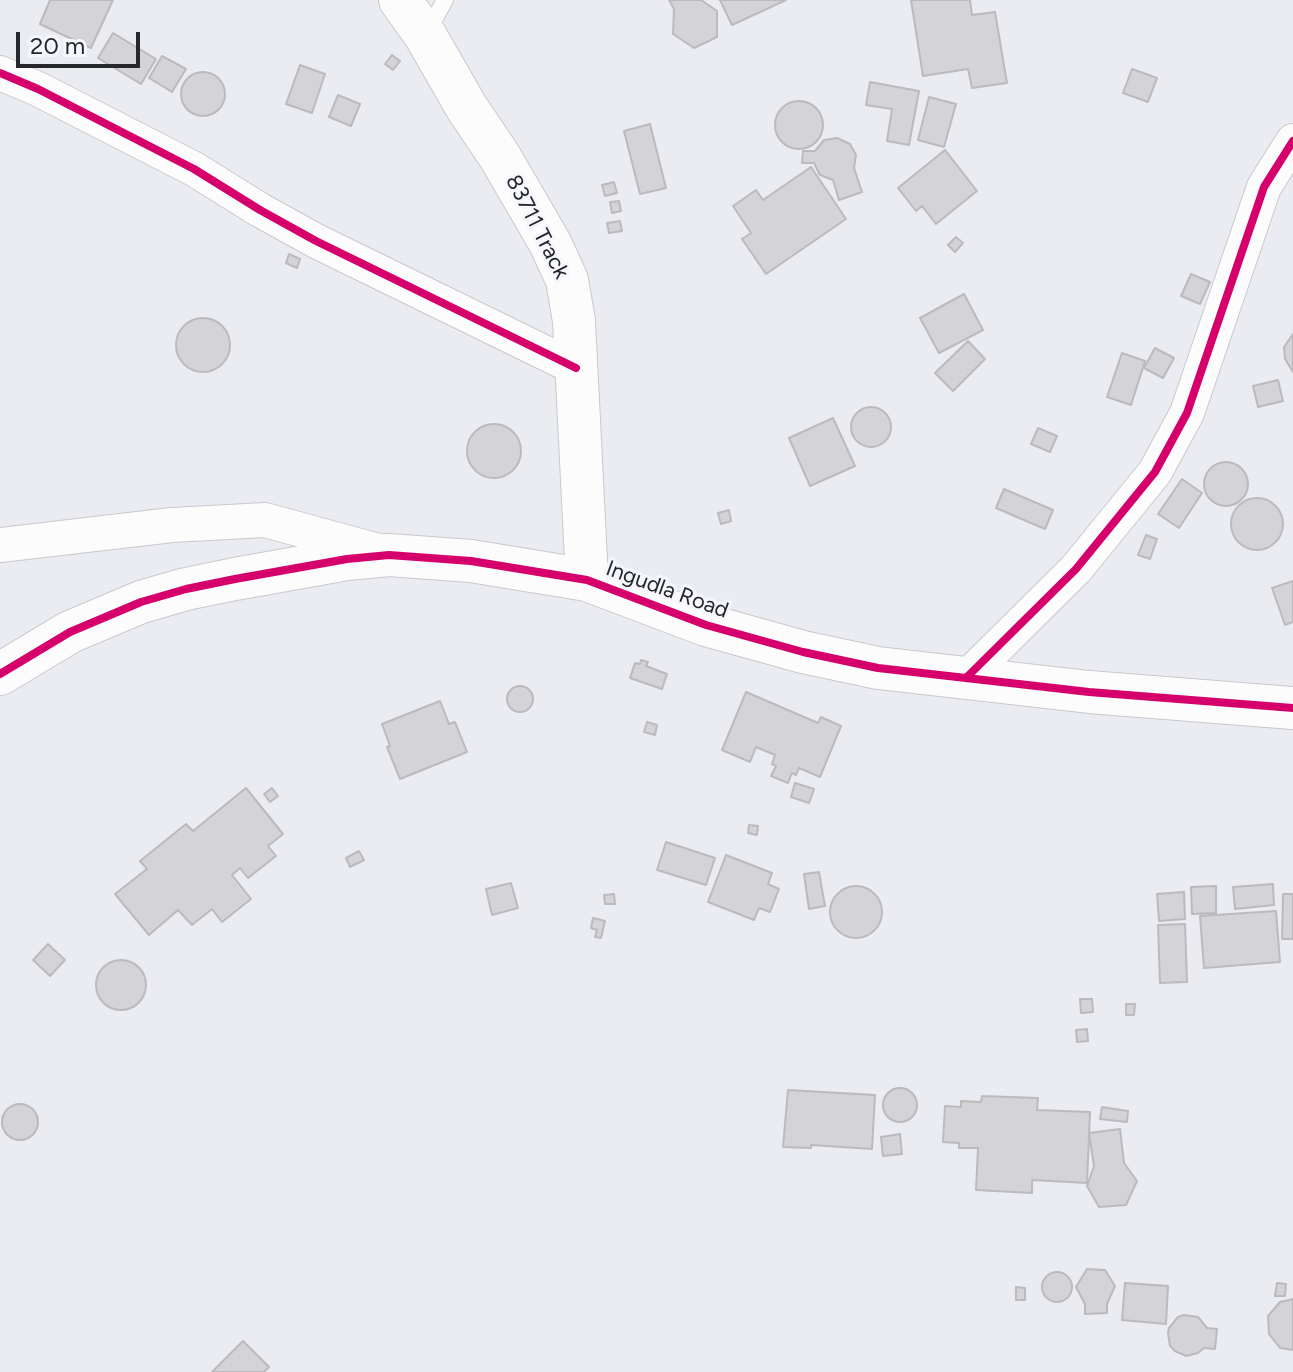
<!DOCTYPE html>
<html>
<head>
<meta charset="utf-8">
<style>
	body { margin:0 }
	#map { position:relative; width:1293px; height:1372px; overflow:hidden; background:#ebecf1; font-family:Figtree,sans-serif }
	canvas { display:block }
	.scale { position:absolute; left:16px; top:32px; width:124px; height:36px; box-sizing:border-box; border:4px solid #26272a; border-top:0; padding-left:10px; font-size:24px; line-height:28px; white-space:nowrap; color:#26272a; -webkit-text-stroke:6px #f6f7fd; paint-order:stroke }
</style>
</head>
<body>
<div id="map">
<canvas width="1293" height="1372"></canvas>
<div class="scale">20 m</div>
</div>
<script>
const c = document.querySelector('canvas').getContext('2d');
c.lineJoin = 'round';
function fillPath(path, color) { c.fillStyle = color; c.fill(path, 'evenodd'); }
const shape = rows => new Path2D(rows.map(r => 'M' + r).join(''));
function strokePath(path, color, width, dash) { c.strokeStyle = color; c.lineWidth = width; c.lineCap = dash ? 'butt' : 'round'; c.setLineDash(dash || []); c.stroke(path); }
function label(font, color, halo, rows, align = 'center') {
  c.font = font + ' Figtree,sans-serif'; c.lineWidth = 6; c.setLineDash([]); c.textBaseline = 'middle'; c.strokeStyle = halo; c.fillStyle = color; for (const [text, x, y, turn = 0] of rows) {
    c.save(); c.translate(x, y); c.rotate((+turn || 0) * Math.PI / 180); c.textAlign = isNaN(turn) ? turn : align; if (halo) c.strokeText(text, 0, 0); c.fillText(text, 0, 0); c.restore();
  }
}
const building = shape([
	[50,0,113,0,91,48,40,24,50,0],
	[669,0,701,0,717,11,717,37,694,48,673,34,674,9,669,0],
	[720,0,786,0,732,25,720,0],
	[911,0,970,0,972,15,995,12,1007,83,972,88,968,69,923,76,911,0],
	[113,33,156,59,141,84,98,58,113,33],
	[392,55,400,61,393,70,385,64,392,55],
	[162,56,186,69,172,92,149,78,162,56],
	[300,65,325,74,312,113,286,104,300,65],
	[1132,69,1157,78,1148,102,1123,93,1132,69],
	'181 94a22 22 0 1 1 44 0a22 22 0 1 1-44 0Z',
	[870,82,919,91,909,145,887,141,892,109,866,105,870,82],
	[338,95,360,104,351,126,329,117,338,95],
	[929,97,956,104,944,147,918,140,929,97],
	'775 125a24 24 0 1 1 48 0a24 24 0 1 1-48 0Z',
	[650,124,666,188,640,194,624,131,650,124],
	[837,138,850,144,856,155,854,168,862,192,839,200,833,180,820,175,814,163,802,163,803,151,815,151,824,140,837,138],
	[945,150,977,191,936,224,922,206,916,211,898,188,945,150],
	[811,167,846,219,766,274,742,239,751,233,733,206,756,190,763,200,811,167],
	[614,182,617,193,605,196,602,185,614,182],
	[619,201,621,211,612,213,610,202,619,201],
	[620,221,622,231,609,233,607,223,620,221],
	[956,237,963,243,955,252,948,245,956,237],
	[289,254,300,259,297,268,286,263,289,254],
	[1191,274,1210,282,1200,304,1181,296,1191,274],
	[964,294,983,330,939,353,920,318,964,294],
	'176 345a27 27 0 1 1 54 0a27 27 0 1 1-54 0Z',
	[1293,334,1293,372,1285,359,1284,347,1293,334],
	[968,341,985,359,953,391,935,373,968,341],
	[1155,348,1174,358,1163,378,1144,368,1155,348],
	[1122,353,1145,361,1131,405,1107,397,1122,353],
	[1278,380,1283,401,1258,407,1253,386,1278,380],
	'851 427a20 20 0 1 1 40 0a20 20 0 1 1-40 0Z',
	[833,418,855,466,810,486,789,438,833,418],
	'467 451a27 27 0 1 1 54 0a27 27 0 1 1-54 0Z',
	[1038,428,1057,436,1050,452,1031,444,1038,428],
	'1204 484a22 22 0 1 1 44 0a22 22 0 1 1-44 0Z',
	[1182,479,1202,493,1179,528,1158,514,1182,479],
	[1004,489,1053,510,1045,529,996,508,1004,489],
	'1231 524a26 26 0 1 1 52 0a26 26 0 1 1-52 0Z',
	[729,510,731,521,721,524,718,513,729,510],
	[1146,535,1157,539,1150,559,1138,555,1146,535],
	[1293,581,1293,622,1285,625,1272,588,1293,581],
	[641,660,648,662,646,666,667,674,662,689,630,678,635,663,640,664,641,660],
	'507 699a13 13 0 1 1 26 0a13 13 0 1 1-26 0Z',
	[746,692,818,723,821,717,841,726,820,777,799,768,796,775,792,773,788,783,771,776,776,766,772,764,775,755,756,747,750,762,722,750,746,692],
	[440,701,449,724,455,722,467,752,400,779,387,747,390,746,382,724,440,701],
	[647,722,657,725,655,735,644,732,647,722],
	[795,783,814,789,809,803,791,797,795,783],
	[246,788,283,834,268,846,276,856,248,878,240,868,232,875,251,899,222,922,212,909,192,925,178,910,149,935,115,894,147,869,140,861,186,824,193,831,246,788],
	[272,788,278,796,270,802,264,794,272,788],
	[749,825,758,826,757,835,748,833,749,825],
	[666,842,715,858,706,885,657,870,666,842],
	[359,851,364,860,350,867,346,858,359,851],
	[726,855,772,873,768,884,779,889,770,912,759,908,754,920,708,902,726,855],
	[819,872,825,906,809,909,804,874,819,872],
	[511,883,518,908,492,915,486,889,511,883],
	[1273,884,1274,905,1235,909,1233,887,1273,884],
	[1216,886,1216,913,1192,914,1191,887,1216,886],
	'830 912a26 26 0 1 1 52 0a26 26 0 1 1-52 0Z',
	[1184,892,1185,919,1159,921,1157,894,1184,892],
	[614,894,615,904,605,904,604,895,614,894],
	[1283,894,1293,894,1293,939,1282,939,1283,894],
	[1276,911,1280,962,1204,968,1200,916,1276,911],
	[593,918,605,921,601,938,595,937,597,930,591,928,593,918],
	[1185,924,1187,982,1160,983,1158,925,1185,924],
	[48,944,65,960,50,976,33,960,48,944],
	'96 985a25 25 0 1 1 50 0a25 25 0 1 1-50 0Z',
	[1080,999,1092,999,1093,1012,1081,1013,1080,999],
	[1126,1004,1135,1004,1134,1015,1126,1015,1126,1004],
	[1087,1029,1088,1041,1077,1042,1076,1030,1087,1029],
	'883 1105a17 17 0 1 1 34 0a17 17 0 1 1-34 0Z',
	[788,1090,875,1095,872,1149,811,1145,811,1148,783,1147,788,1090],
	[982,1096,1038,1098,1037,1110,1090,1112,1087,1183,1032,1180,1032,1193,976,1190,978,1148,959,1148,959,1143,943,1142,945,1106,961,1107,961,1101,981,1102,982,1096],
	'2 1122a18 18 0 1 1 36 0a18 18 0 1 1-36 0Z',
	[1102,1107,1128,1111,1127,1122,1100,1119,1102,1107],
	[1120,1129,1124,1163,1137,1181,1126,1205,1099,1207,1087,1186,1094,1166,1089,1133,1120,1129],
	[900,1134,902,1154,883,1156,881,1137,900,1134],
	[1087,1269,1105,1270,1115,1286,1107,1304,1107,1313,1085,1314,1085,1304,1076,1287,1087,1269],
	'1042 1287a15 15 0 1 1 30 0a15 15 0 1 1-30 0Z',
	[1125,1283,1168,1286,1166,1324,1122,1320,1125,1283],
	[1277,1283,1286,1284,1285,1296,1275,1296,1277,1283],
	[1016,1287,1025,1288,1025,1300,1016,1300,1016,1287],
	[1293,1299,1293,1350,1280,1348,1269,1334,1268,1316,1280,1302,1293,1299],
	[1184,1315,1198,1317,1207,1328,1217,1329,1215,1349,1204,1348,1198,1353,1186,1356,1175,1351,1170,1346,1168,1333,1169,1328,1178,1317,1184,1315],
	[243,1341,269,1367,264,1372,212,1372,243,1341]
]);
const service = shape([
	[426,34,445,0]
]);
const minor = shape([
	[0,73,38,89,194,169,260,210,316,241,576,368],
	[0,545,172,525,265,520,382,552],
	[966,678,1076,569,1155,472,1187,413,1264,187,1293,141]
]);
const tertiary = shape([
	[400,0,425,35,467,108,500,157,550,243,567,280,574,321,587,580],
	[0,674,70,632,141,602,186,589,235,579,347,559,389,555,471,561,587,580,706,625,803,652,878,668,1089,692,1293,708]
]);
const cycleway = shape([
	[0,73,38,89,194,169,260,210,316,241,576,368],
	[0,674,70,632,141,602,186,589,235,579,347,559,389,555,471,561,587,580,706,625,803,652,878,668,1089,692,1293,708],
	[966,678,1076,569,1155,472,1187,413,1264,187,1293,141]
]);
const streetNames = [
	["83711 Track",537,227,63],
	["Ingudla Road",667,590,20]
];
fillPath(building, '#d4d3d5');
strokePath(building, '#bbbabc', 2);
strokePath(service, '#c9c9cd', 18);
strokePath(minor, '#c9c9cd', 36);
strokePath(tertiary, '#c9c9cd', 44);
strokePath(service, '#fcfcfd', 16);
strokePath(minor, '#fcfcfd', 34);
strokePath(tertiary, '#fcfcfd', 42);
strokePath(cycleway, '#d6006c', 8);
label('22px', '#26272a', '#f6f7fd', streetNames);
</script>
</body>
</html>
